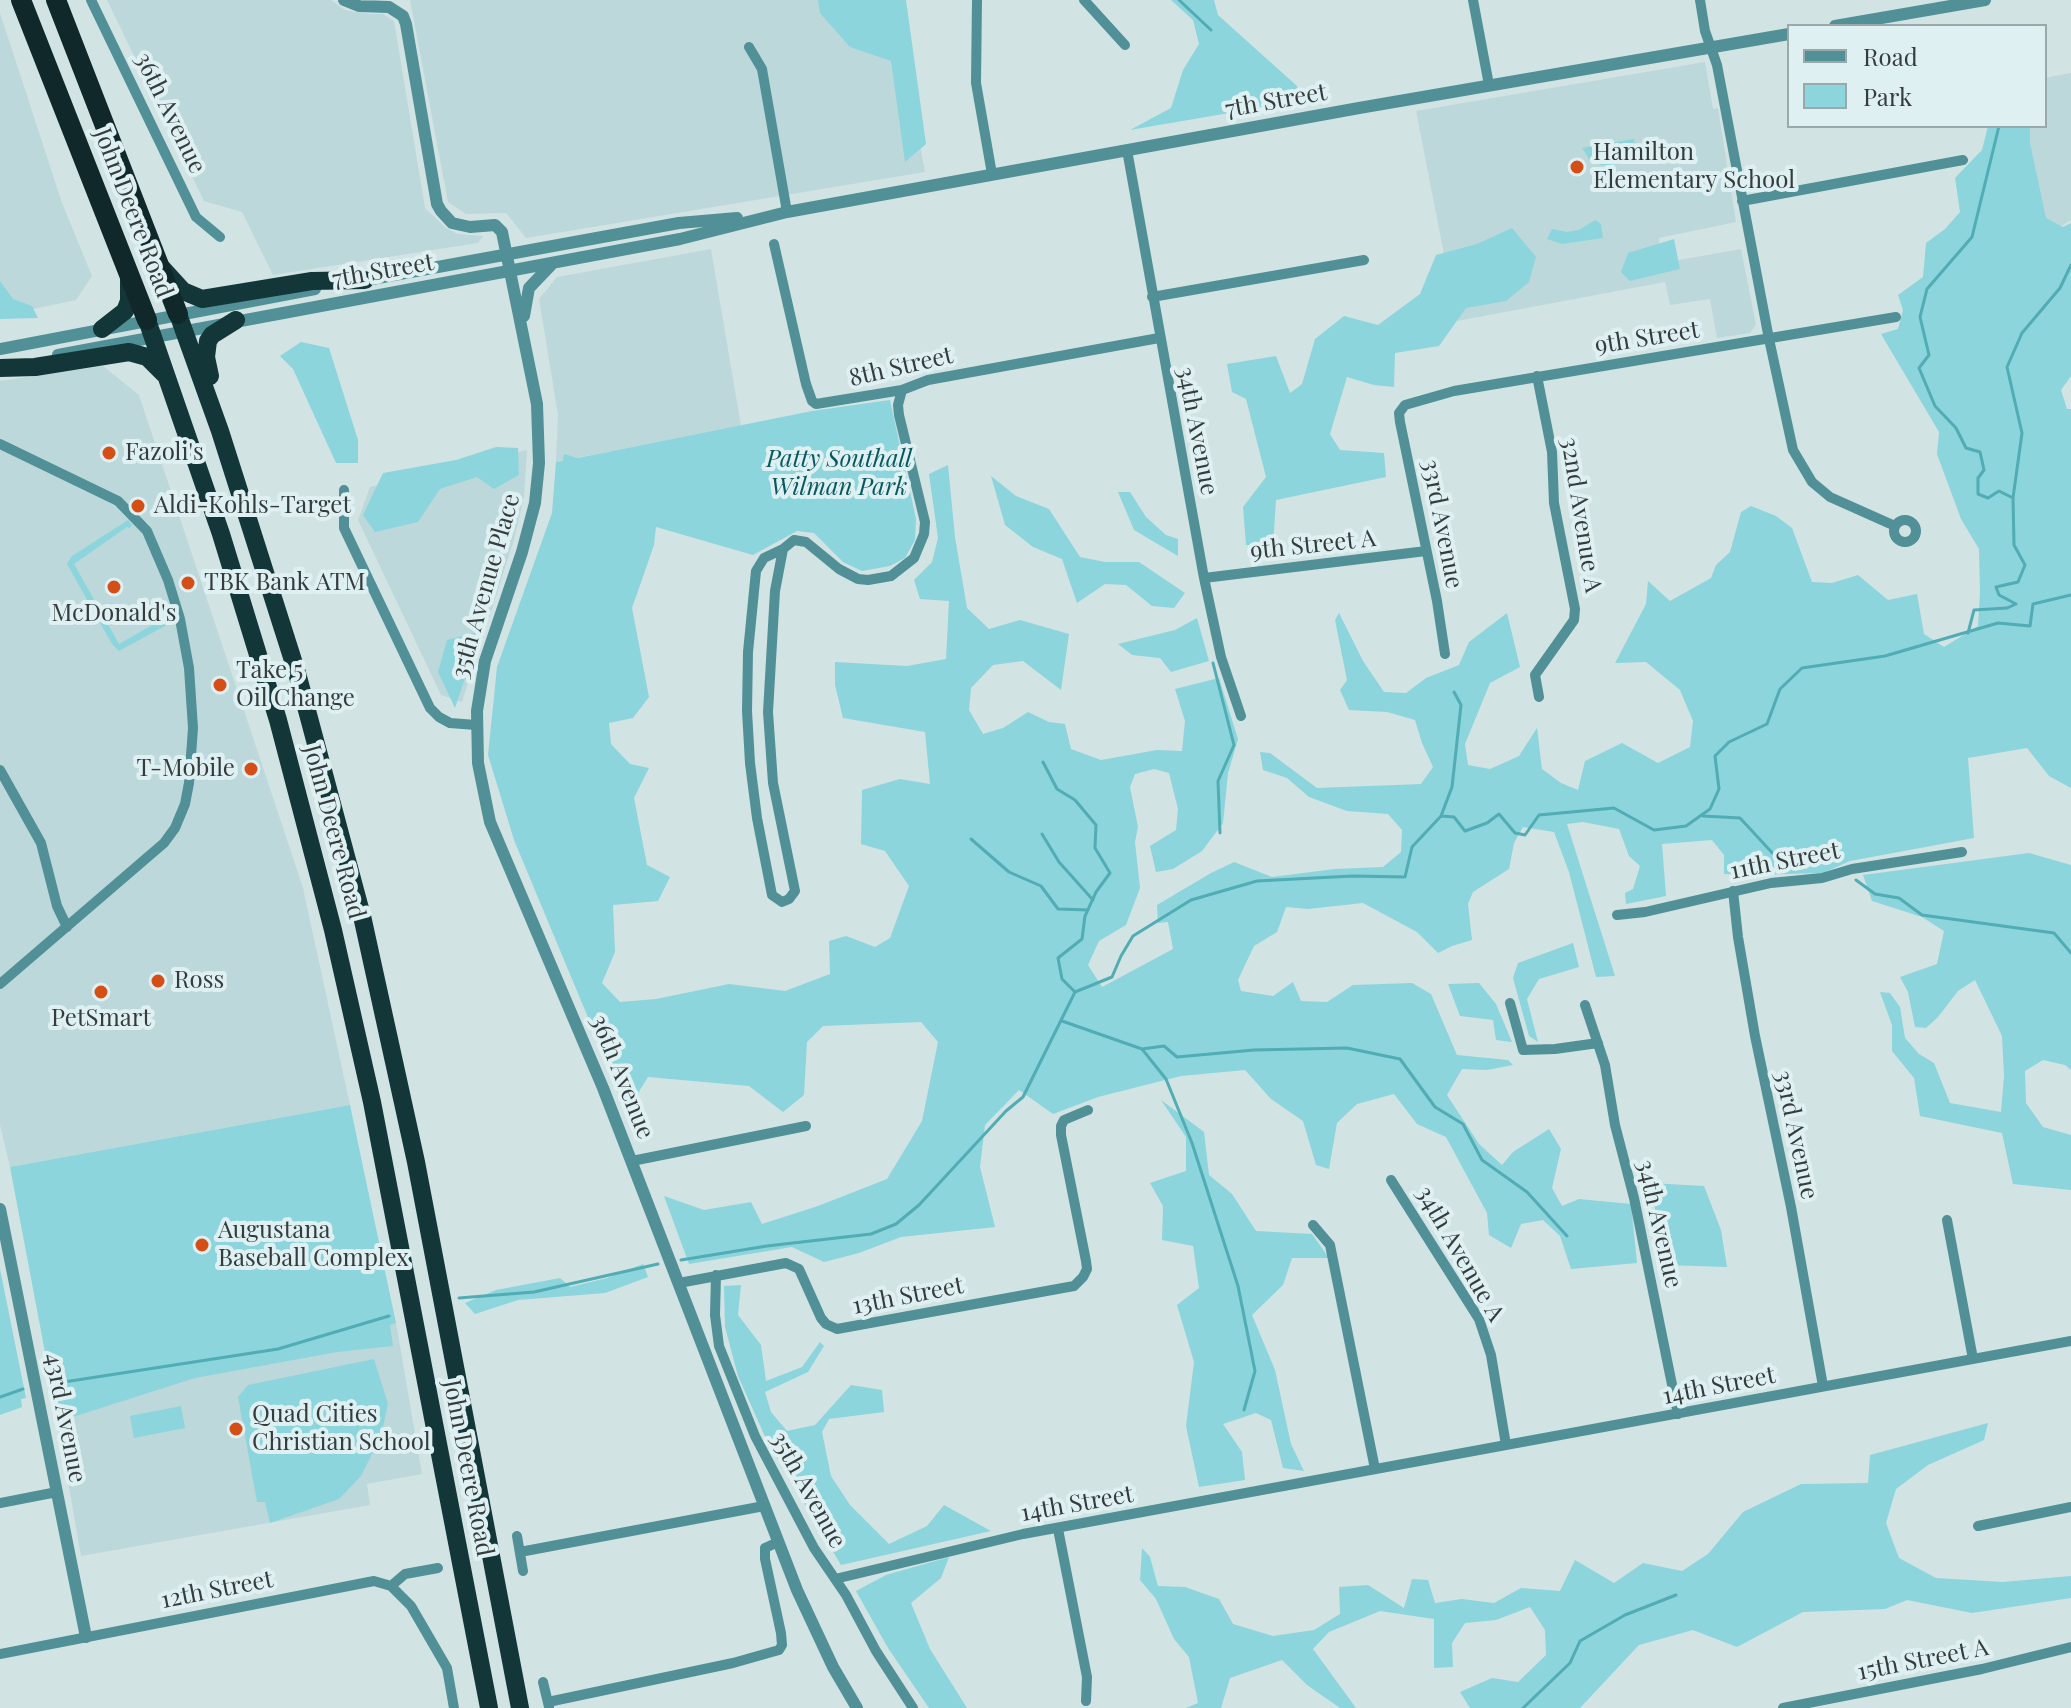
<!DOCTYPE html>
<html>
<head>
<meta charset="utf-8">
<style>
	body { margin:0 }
	#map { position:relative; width:2071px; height:1708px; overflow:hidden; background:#d2e3e4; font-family:"Playfair Display",serif }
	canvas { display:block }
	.legend { position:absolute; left:1787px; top:24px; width:260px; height:104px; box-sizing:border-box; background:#dff0f2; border:2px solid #9ba8aa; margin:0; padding:10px 14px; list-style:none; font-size:24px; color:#353c3d }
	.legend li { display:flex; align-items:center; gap:16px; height:40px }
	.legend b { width:40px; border:2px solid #9ba8aa }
</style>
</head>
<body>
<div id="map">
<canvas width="2071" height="1708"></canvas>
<ul class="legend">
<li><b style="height:10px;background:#509096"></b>Road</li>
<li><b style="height:22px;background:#8cd5dc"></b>Park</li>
</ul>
</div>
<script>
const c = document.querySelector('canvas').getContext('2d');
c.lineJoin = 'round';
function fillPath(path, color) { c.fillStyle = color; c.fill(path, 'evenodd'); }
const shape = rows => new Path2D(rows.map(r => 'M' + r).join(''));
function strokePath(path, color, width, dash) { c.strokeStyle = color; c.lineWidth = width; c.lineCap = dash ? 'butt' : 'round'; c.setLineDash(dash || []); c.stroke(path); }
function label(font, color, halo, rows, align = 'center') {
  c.font = font + ' "Playfair Display",serif'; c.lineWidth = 8; c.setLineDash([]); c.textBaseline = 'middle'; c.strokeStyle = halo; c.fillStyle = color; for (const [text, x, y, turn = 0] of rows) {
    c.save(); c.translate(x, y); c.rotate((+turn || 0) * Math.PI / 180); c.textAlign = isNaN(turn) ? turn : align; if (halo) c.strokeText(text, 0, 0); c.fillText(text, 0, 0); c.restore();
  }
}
const built = shape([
	[107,0,331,0,345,10,369,14,383,14,394,21,425,208,446,228,458,234,483,236,478,243,273,275,242,212,204,201],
	[410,0,893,0,925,172,526,238,506,213,466,214,448,202],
	[0,13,62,203,92,276,76,300,0,316],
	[1705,62,1713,109,1718,108,1736,222,1659,238,1662,263,1741,249,1756,325,1750,333,1717,338,1710,299,1670,305,1665,282,1457,321,1416,111],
	[2071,73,2071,220,2045,236,2020,126,2045,126,2045,78],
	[711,249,741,426,556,462,558,415,539,299,557,277],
	[103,366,139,395,303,888,350,1105,10,1167,0,1125,0,381],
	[527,450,524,497,514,540,462,702,441,695,358,520,370,487],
	[396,1323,422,1474,367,1484,370,1505,81,1556,51,1384]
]);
const green = shape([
	[818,0,906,0,926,144,905,162,891,61,850,47,820,13],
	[1171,0,1214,0,1218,15,1297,86,1299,101,1130,130,1171,108,1183,70,1199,44,1193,20],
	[1988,126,2030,126,2030,143,2046,218,2063,227,2071,223,2071,376,2061,390,2067,409,2071,409,2071,788,2049,776,2027,748,1968,758,1974,838,1850,861,1823,873,1752,875,1724,874,1724,855,1712,840,1662,844,1666,896,1626,904,1625,893,1633,889,1640,866,1629,856,1619,829,1583,822,1567,824,1615,976,1596,977,1569,872,1554,832,1523,827,1514,843,1509,869,1473,892,1468,904,1472,940,1452,946,1438,953,1417,932,1363,903,1308,909,1286,907,1277,932,1254,946,1238,980,1241,991,1273,996,1293,982,1301,1001,1327,1002,1353,985,1412,983,1431,994,1457,1055,1508,1060,1513,1065,1487,1070,1462,1069,1447,1095,1479,1144,1502,1165,1513,1152,1549,1129,1561,1149,1552,1188,1562,1206,1579,1199,1631,1204,1637,1263,1571,1269,1560,1236,1543,1220,1521,1224,1511,1248,1489,1235,1487,1213,1446,1137,1417,1124,1394,1094,1357,1104,1337,1123,1329,1169,1316,1165,1303,1121,1271,1099,1245,1070,1181,1076,1098,1097,1053,1114,1019,1090,985,1125,980,1167,995,1227,901,1237,859,1253,824,1262,792,1247,689,1264,664,1196,704,1210,751,1202,762,1224,818,1206,887,1179,922,1121,938,1042,921,1022,823,1026,807,1042,804,1095,783,1112,749,1086,648,1077,627,1111,514,840,488,755,497,667,552,513,556,462,563,461,564,454,578,458,812,411,890,400,916,519,915,540,905,558,890,566,862,571,843,562,814,533,797,531,753,555,656,527,654,545,632,608,649,697,633,718,609,723,611,744,630,764,649,768,634,798,647,865,670,877,658,901,613,905,615,952,602,983,620,1002,656,999,729,984,785,991,830,974,829,941,846,936,875,947,890,938,909,886,885,851,861,844,862,790,900,779,930,784,925,732,843,718,835,685,835,662,907,666,946,659,949,601,920,599,914,580,932,562,938,538,929,474,948,465,955,537,967,608,989,629,1020,620,1069,634,1061,690,1023,661,993,665,971,688,969,710,983,734,1003,728,1028,712,1049,722,1065,724,1071,749,1101,760,1157,750,1182,751,1185,721,1175,689,1219,678,1238,739,1228,773,1223,823,1202,851,1173,869,1156,872,1150,846,1176,830,1178,809,1169,773,1154,769,1135,774,1130,787,1138,827,1135,842,1140,888,1126,925,1099,941,1088,965,1102,987,1173,949,1168,922,1158,923,1157,905,1211,873,1234,862,1272,877,1335,869,1383,867,1401,852,1402,830,1388,814,1347,811,1309,797,1287,778,1263,770,1260,752,1270,753,1317,788,1421,784,1433,767,1422,743,1415,720,1387,712,1349,710,1340,690,1347,680,1335,620,1339,613,1363,661,1384,692,1406,693,1426,678,1459,665,1469,642,1507,613,1520,667,1490,683,1465,744,1468,765,1490,769,1519,756,1537,728,1542,769,1561,783,1578,790,1585,761,1622,743,1658,763,1690,747,1693,721,1680,690,1646,662,1615,663,1646,604,1648,581,1670,601,1711,578,1716,565,1730,552,1741,512,1751,506,1776,516,1792,528,1812,582,1832,583,1858,575,1888,600,1917,594,1924,634,1944,647,1978,626,1980,593,1979,549,1961,519,1937,454,1939,432,1881,334,1898,329,1903,310,1898,295,1923,277,1926,243,1945,229,1960,212,1955,178,1982,150],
	[1634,139,1635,146,1643,145,1638,161,1627,155,1619,163,1608,166,1592,163,1582,148],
	[1595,220,1601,224,1603,238,1562,244,1547,239,1552,229,1567,232,1579,230],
	[1512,228,1536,257,1529,282,1506,301,1466,308,1439,346,1395,353,1394,387,1374,385,1347,377,1330,434,1340,450,1384,453,1386,477,1276,500,1273,546,1246,545,1243,507,1266,477,1246,399,1232,392,1227,364,1276,356,1290,393,1302,384,1315,339,1344,316,1378,325,1420,294,1436,255,1477,244],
	[1674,239,1680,269,1630,281,1621,272,1628,253],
	[0,281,13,299,32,306,38,318,0,319],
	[301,342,329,348,358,440,358,463,336,463,293,369,280,356],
	[496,447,518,448,519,475,494,489,477,477,440,489,418,522,375,532,363,515,383,473,456,460],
	[991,476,1016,496,1049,509,1080,557,1105,562,1139,562,1185,593,1174,608,1152,606,1126,585,1105,584,1077,603,1062,559,1033,547,1005,525],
	[1118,492,1130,492,1146,517,1166,535,1178,539,1178,556,1134,530],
	[128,520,132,525,130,528,127,527,74,564,119,644,163,619,163,613,170,613,172,622,119,651,112,644,67,564,72,556],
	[1197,618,1209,661,1171,672,1160,658,1132,655,1118,644,1175,630],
	[475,633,466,675,455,708,438,672,447,640],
	[2029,853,2071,865,2071,1070,2065,1065,2043,1060,2025,1071,2026,1103,2043,1127,2071,1135,2071,1190,2013,1184,2002,1133,1920,1116,1914,1078,1892,1051,1892,1025,1880,992,1890,993,1900,1007,1905,1038,1919,1054,1934,1063,1950,1103,2001,1112,2004,1076,2002,1036,1975,980,1958,991,1938,1017,1926,1028,1915,1027,1908,992,1900,977,1937,964,1944,931,1922,917,1872,901,1863,875],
	[1573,943,1579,967,1539,979,1527,999,1538,1042,1529,1036,1513,978,1518,963],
	[1479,983,1496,1004,1512,1042,1496,1040,1493,1020,1460,1016,1448,984],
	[1161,1100,1204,1132,1209,1175,1232,1194,1256,1231,1312,1234,1329,1258,1292,1258,1283,1285,1252,1315,1275,1370,1291,1444,1304,1471,1283,1468,1271,1420,1256,1413,1223,1424,1242,1452,1245,1480,1199,1487,1186,1426,1194,1362,1177,1305,1199,1288,1193,1246,1162,1240,1163,1206,1150,1183,1186,1171,1186,1137],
	[350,1105,396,1323,390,1325,393,1346,337,1352,195,1378,60,1421,54,1384,51,1384,10,1167],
	[1650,1183,1704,1186,1721,1230,1727,1267,1666,1265],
	[643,1264,648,1277,605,1293,518,1300,475,1314,465,1303,496,1290,560,1278,570,1287,607,1278],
	[0,1269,26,1398,21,1399,22,1407,0,1415],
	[741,1285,738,1315,761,1345,766,1381,802,1367,820,1342,824,1346,808,1372,765,1392,771,1412,787,1431,815,1425,851,1385,882,1390,884,1412,829,1419,822,1432,831,1476,850,1505,889,1544,927,1526,944,1505,991,1531,841,1565,767,1441,738,1376,725,1327,724,1286],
	[374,1359,388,1404,381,1436,361,1476,339,1499,270,1523,265,1502,257,1502,238,1397,248,1385],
	[181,1406,185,1428,134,1438,130,1416],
	[1988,1423,1984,1440,1928,1465,1896,1489,1886,1523,1899,1558,1936,1578,2003,1582,2071,1576,2071,1598,1972,1613,1907,1600,1885,1609,1803,1612,1737,1647,1693,1630,1639,1645,1580,1708,1470,1708,1460,1692,1492,1678,1518,1682,1546,1655,1545,1630,1530,1607,1496,1620,1465,1623,1452,1643,1453,1667,1434,1668,1434,1619,1380,1611,1329,1632,1313,1649,1356,1708,1340,1708,1307,1685,1282,1660,1230,1678,1221,1708,1186,1708,1198,1703,1189,1657,1174,1639,1156,1599,1140,1580,1142,1548,1150,1557,1158,1586,1185,1587,1219,1599,1233,1624,1273,1636,1314,1630,1340,1614,1339,1587,1368,1585,1404,1608,1412,1579,1428,1580,1435,1603,1462,1599,1494,1603,1521,1588,1560,1591,1575,1560,1614,1583,1643,1563,1682,1571,1708,1554,1743,1512,1801,1484,1868,1483,1870,1455],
	[949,1557,941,1578,911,1603,930,1649,967,1708,929,1708,888,1648,856,1591,886,1575]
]);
const stream = shape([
	[1179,0,1211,30],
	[2013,498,2022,433,2007,367,2022,333,2060,288,2071,265],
	[1968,633,1974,610,2007,608,2016,604,1999,595,1996,587,2018,582,2025,565,2014,545,2013,498,1999,491,1988,498,1978,494,1978,478,1984,470,1980,452,1966,448,1956,428,1935,406,1919,368,1929,355,1920,317,1927,289,1972,237,1999,126],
	[1213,663,1234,745,1218,781,1220,833],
	[1043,762,1057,789,1075,800,1096,825,1095,848,1110,873,1096,892,1085,916,1082,939,1058,958,1062,979,1075,992],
	[1441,816,1452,787,1461,705,1454,692],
	[1703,816,1740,818,1777,858,1796,868,1826,859],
	[1042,834,1059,862,1093,900],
	[971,839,1009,872,1041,886,1058,909,1088,910],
	[1856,880,1875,894,1899,898,1922,915,2054,933,2071,953],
	[1062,1021,1142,1049,1166,1079,1192,1143,1238,1286,1255,1371,1244,1410],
	[1142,1049,1164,1046,1177,1057,1254,1050,1347,1048,1400,1059,1435,1107,1463,1124,1482,1160,1527,1192,1567,1236],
	[681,1260,767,1246,871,1234,896,1224,919,1205,1006,1111,1023,1097,1075,992,1112,977,1121,956,1133,936,1191,900,1257,881,1353,876,1405,877,1412,847,1441,816,1454,817,1465,831,1487,823,1499,814,1515,833,1525,835,1539,815,1614,808,1654,830,1686,826,1710,809,1719,789,1715,756,1729,742,1767,724,1780,689,1802,668,1885,656,1998,623,2030,626,2033,604,2071,595],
	[459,1298,534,1292,658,1264],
	[51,1384,278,1349,389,1316],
	[0,1397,23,1389],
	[1523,1708,1570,1663,1580,1641,1625,1615,1676,1595]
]);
const minor = shape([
	[91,0,196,217,220,237],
	[977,0,976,83,992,174],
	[1084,0,1125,45],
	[1473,0,1489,85],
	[1700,0,1705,31,1717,65,1769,339,1793,450,1812,482,1830,497,1895,526],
	[749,47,762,69,787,212],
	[1127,150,1204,578,1221,657,1241,716],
	[1742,201,1963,160],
	[774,244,806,384,812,401,816,404,902,390,928,380,1159,338],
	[1152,297,1364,260],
	[1537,376,1552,452,1554,503,1575,609,1574,620,1535,675,1539,697],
	[0,444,118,501,147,531,168,580,180,619,189,668,193,728,189,783,185,804,175,828,164,843,0,984],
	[344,490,344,528,430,708,439,717,450,723,476,725],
	'1894 531a11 11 0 1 1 22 0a11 11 0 1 1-22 0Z',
	[783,549,775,591,768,712,773,783,795,891,789,899,782,902,772,895,757,818,750,763,747,711,748,652,756,571,764,558,783,549],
	[783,549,794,540,806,542,839,569,858,579,868,580,891,576,914,558,924,534,925,522,899,415,898,405,902,390],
	[1204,578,1426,551],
	[1445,654,1437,601,1400,422,1399,413,1405,405,1454,391,1896,317],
	[0,770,41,843,57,906,67,927],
	[1733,891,1738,937,1755,1036,1791,1207,1823,1386],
	[1617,915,1645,912,1771,883,1822,878,1852,869,1962,852],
	[1510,1003,1523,1050,1555,1049,1598,1043],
	[1585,1005,1605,1065,1615,1125,1634,1198,1678,1414],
	[632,1161,806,1126],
	[1391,1180,1479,1319,1491,1355,1506,1445],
	[1947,1220,1973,1359],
	[1313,1225,1330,1245,1375,1469],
	[716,1275,715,1315,719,1346,755,1436,814,1548,846,1595,876,1651,913,1708],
	[679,1283,786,1263,799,1269,821,1318,826,1324,837,1329,1074,1286,1083,1277,1087,1269,1086,1261,1061,1135,1061,1126,1064,1120,1088,1110],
	[0,1503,57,1492],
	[1978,1526,2071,1507],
	[1058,1529,1087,1677,1086,1701],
	[517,1536,523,1571],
	[520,1552,764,1506],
	[835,1579,1023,1534,2071,1341],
	[391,1586,405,1574,438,1568],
	[0,1654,374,1581,391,1586,411,1606,447,1668,454,1708],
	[543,1682,549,1707],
	[548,1702,733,1663,779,1650,782,1645,781,1633,765,1559,765,1548,778,1542],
	[1783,1708,1982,1669,2071,1647]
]);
const tertiary = shape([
	[344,0,359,6,389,7,403,16,406,24,437,204,441,211,452,223,470,227,495,225,502,232,537,404,539,463,535,503,522,552,485,661,477,711,478,763,490,822,603,1088,797,1590,833,1667,857,1708],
	[1835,26,1985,0],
	[361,281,679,223,737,218],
	[524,316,529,288,551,265],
	[0,349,315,289],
	[58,355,680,239,787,212,1359,108,1789,34],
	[0,1209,86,1637]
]);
const trunk = shape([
	[162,268,183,291,202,299,312,281,365,280],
	[178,314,220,431,297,673,362,916,416,1162,520,1708],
	[147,320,221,534,278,720,333,930,372,1102,489,1708],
	[102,329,125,311,129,301,129,280],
	[0,368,35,367,129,352,147,357,164,374],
	[210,376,206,357,208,341,212,335,236,320]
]);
const motorway = shape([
	[21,0,147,320],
	[56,0,178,314]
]);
const markers = [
	[1577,167,8,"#d44e16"],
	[109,453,8,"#d44e16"],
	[138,506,8,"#d44e16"],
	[188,583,8,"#d44e16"],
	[114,587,8,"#d44e16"],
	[220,685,8,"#d44e16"],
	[251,769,8,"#d44e16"],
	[158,981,8,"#d44e16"],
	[101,992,8,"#d44e16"],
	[202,1245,8,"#d44e16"],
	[236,1429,8,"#d44e16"]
];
const streetNames = [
	["7th Street",1276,101,-10],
	["36th Avenue",170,113,64],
	["John Deere Road",133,213,69],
	["7th Street",383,271,-10],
	["9th Street",1647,338,-9],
	["8th Street",901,367,-13],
	["34th Avenue",1197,431,79],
	["32nd Avenue A",1581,515,81],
	["33rd Avenue",1442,524,79],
	["9th Street A",1313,545,-6],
	["35th Avenue Place",486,586,-74],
	["John Deere Road",334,832,75],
	["11th Street",1785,861,-11],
	["36th Avenue",622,1077,68],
	["33rd Avenue",1796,1135,78],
	["34th Avenue",1659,1224,77],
	["34th Avenue A",1460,1254,60],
	["13th Street",908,1296,-11],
	["14th Street",1719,1386,-11],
	["43rd Avenue",65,1418,79],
	["John Deere Road",468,1468,79],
	["35th Avenue",808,1490,61],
	["14th Street",1077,1504,-10],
	["12th Street",217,1590,-11],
	["15th Street A",1923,1660,-11]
];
const poiNames = [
	["Hamilton",1593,153],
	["Elementary School",1593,181],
	["Fazoli's",125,453],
	["Aldi-Kohls-Target",154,506],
	["TBK Bank ATM",204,583],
	["McDonald's",114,614,"center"],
	["Take 5",236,671],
	["Oil Change",236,699],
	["T-Mobile",235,769,"right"],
	["Ross",174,981],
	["PetSmart",101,1019,"center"],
	["Augustana",218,1231],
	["Baseball Complex",218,1259],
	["Quad Cities",252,1415],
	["Christian School",252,1443]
];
const parkNames = [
	["Patty Southall",839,460],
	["Wilman Park",839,488]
];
fillPath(built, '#bdd8da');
fillPath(green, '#8cd5dc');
strokePath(stream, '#51acb4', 3);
strokePath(minor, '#509096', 10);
strokePath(tertiary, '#509096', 12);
strokePath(trunk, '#133639', 18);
strokePath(motorway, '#11282a', 20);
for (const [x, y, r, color] of markers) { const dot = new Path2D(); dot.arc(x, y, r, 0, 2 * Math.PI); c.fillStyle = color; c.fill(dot); strokePath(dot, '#dff0f2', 3); }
label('24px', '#353c3d', '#dff0f2', streetNames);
label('24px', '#353c3d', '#dff0f2', poiNames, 'left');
label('italic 24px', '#07595f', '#dff0f2', parkNames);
</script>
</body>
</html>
